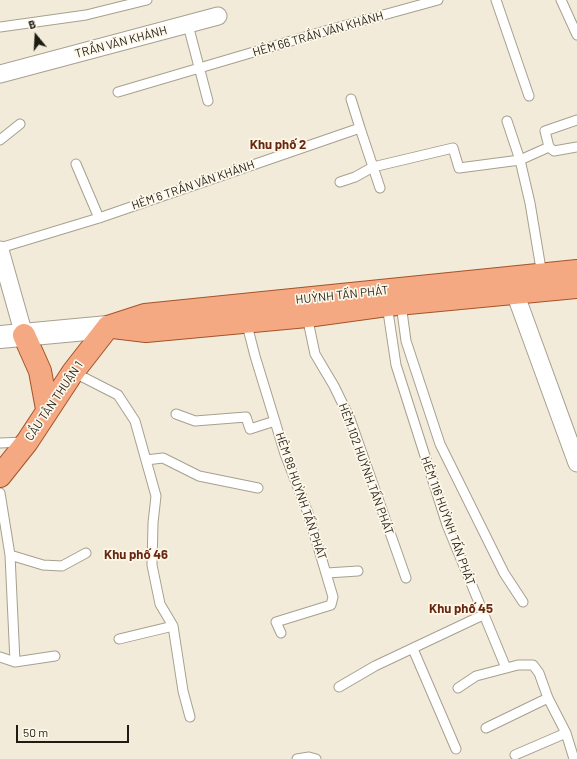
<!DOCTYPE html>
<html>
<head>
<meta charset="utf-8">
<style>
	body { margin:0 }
	#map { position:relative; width:577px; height:759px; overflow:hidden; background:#f2ebd9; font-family:Barlow,sans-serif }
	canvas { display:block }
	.north { position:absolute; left:16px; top:16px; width:40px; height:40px; -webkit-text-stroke:3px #fef8ea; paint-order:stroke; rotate:342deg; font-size:11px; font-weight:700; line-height:16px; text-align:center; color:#1f1c16 }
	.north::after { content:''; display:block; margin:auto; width:14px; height:18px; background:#1f1c16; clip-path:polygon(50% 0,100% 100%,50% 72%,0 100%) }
	.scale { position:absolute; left:16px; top:725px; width:113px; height:18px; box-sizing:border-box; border:2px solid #1f1c16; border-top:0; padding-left:5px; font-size:12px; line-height:14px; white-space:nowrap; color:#1f1c16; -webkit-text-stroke:3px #fef8ea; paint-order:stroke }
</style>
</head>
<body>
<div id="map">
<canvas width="577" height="759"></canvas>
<div class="north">B</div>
<div class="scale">50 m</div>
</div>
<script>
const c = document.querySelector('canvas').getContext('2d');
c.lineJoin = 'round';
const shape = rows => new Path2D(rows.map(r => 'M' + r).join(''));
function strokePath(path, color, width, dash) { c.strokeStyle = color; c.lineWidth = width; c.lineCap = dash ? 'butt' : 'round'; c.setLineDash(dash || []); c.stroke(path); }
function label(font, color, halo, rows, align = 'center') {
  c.font = font + ' Barlow,sans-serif'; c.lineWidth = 3.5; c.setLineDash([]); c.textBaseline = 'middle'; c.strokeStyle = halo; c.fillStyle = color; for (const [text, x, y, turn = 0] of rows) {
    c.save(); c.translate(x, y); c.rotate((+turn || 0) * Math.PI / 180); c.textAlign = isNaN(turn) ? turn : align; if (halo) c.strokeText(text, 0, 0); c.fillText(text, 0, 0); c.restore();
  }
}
const service = shape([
	[496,0,529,96],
	[561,0,577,35],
	[188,25,208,101],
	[0,27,86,15,147,0],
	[118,92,325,31,438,0],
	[351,99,360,128],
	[507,121,520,160,530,203,542,275],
	[0,140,20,124],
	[549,147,545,131,577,120],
	[549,147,554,151,577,147],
	[76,164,99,218],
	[340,182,355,177,373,167,453,148,459,168,520,160,549,147],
	[0,248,99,218,360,128,380,188],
	[401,304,406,341,440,444,504,573,523,602],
	[387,305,396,365,447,525,506,668],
	[307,316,315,354,334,386,350,419,406,578],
	[246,321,255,356,285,454,308,513,333,597,331,605,276,622,281,633],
	[73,372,118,395,135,421,156,496,153,523,152,565,160,604,173,626,183,691,190,717],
	[176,414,195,421,246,417,250,429,275,421],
	[0,443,24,442],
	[146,460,163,458,199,476,258,488],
	[0,493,10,555,15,662],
	[10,555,43,565,62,566,86,553],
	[327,573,358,571],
	[119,639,173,626],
	[413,649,456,749],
	[0,657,15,662,55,656],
	[339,687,375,666,483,615],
	[458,688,476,676,518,665,533,665,539,673,548,698,566,733,574,759],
	[486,728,548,698],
	[515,755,566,733],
	[297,759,309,757,316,759]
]);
const minor = shape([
	[0,74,218,16],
	[0,250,24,335],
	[515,293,577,463]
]);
const secondary = shape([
	[0,337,108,327]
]);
const primary = shape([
	[108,327,145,315,577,271],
	[113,327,146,331,307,316,387,305,577,287],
	[24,335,40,371,47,409],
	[0,476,27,442,73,372,108,327]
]);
const streetNames = [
	["HẺM 66 TRẦN VĂN KHÁNH",318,34,-16],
	["TRẦN VĂN KHÁNH",121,42,-15],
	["HẺM 6 TRẦN VĂN KHÁNH",193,185,-19],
	["HUỲNH TẤN PHÁT",342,295,-6],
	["CẦU TÂN THUẬN 1",54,401,-56],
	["HẺM 102 HUỲNH TẤN PHÁT",366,469,70],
	["HẺM 88 HUỲNH TẤN PHÁT",301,496,71],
	["HẺM 116 HUỲNH TẤN PHÁT",448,521,70]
];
const neighbourhoodNames = [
	["Khu phố 2",278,145],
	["Khu phố 46",136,555],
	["Khu phố 45",461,609]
];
strokePath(service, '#a7a090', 11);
strokePath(minor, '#a7a090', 19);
strokePath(secondary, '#a7a090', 24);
strokePath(primary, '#a55328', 24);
strokePath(service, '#fff', 9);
strokePath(minor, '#fff', 17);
strokePath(secondary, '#fff', 22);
strokePath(primary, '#f4a983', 22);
label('12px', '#1f1c16', '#fef8ea', streetNames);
label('bold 13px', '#68270e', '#fef8ea', neighbourhoodNames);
</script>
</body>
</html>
